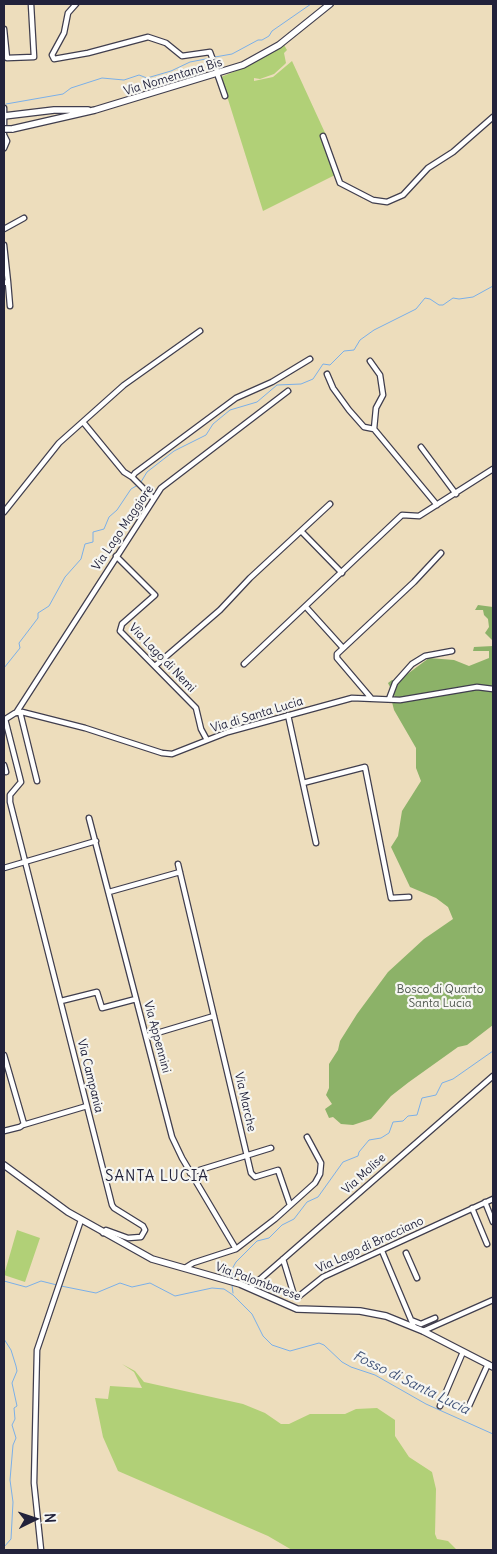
<!DOCTYPE html>
<html>
<head>
<meta charset="utf-8">
<style>
	body { margin:0 }
	#map { position:relative; width:497px; height:1554px; overflow:hidden; background:#edddbc; font-family:Delius,sans-serif }
	canvas { display:block }
	.frame { position:absolute; inset:0; border:5px solid #22223b; pointer-events:none }
	.north { position:absolute; left:10px; top:1494px; width:50px; height:50px; -webkit-text-stroke:4px #f6f6f2; paint-order:stroke; rotate:86deg; font-size:14px; font-weight:700; line-height:20px; text-align:center; color:#22223b }
	.north::after { content:''; display:block; margin:auto; width:18px; height:22px; background:#22223b; clip-path:polygon(50% 0,100% 100%,50% 72%,0 100%) }
</style>
</head>
<body>
<div id="map">
<canvas width="497" height="1554"></canvas>
<div class="frame"></div>
<div class="north">N</div>
</div>
<script>
const c = document.querySelector('canvas').getContext('2d');
c.lineJoin = 'round';
function fillPath(path, color) { c.fillStyle = color; c.fill(path, 'evenodd'); }
const shape = rows => new Path2D(rows.map(r => 'M' + r).join(''));
function strokePath(path, color, width, dash) { c.strokeStyle = color; c.lineWidth = width; c.lineCap = dash ? 'butt' : 'round'; c.setLineDash(dash || []); c.stroke(path); }
function label(font, color, halo, rows, align = 'center') {
  c.font = font + ' Delius,sans-serif'; c.lineWidth = 4.5; c.setLineDash([]); c.textBaseline = 'middle'; c.strokeStyle = halo; c.fillStyle = color; for (const [text, x, y, turn = 0] of rows) {
    c.save(); c.translate(x, y); c.rotate((+turn || 0) * Math.PI / 180); c.textAlign = isNaN(turn) ? turn : align; if (halo) c.strokeText(text, 0, 0); c.fillText(text, 0, 0); c.restore();
  }
}
const green = shape([
	[284,45,287,50,284,53,286,63,284,65,274,74,260,79,254,78,254,81,273,77,292,61,326,135,325,139,335,175,263,211,221,77,248,66],
	[17,1230,40,1238,25,1282,4,1275],
	[122,1364,135,1371,144,1382,243,1404,265,1413,281,1424,289,1424,310,1414,345,1414,356,1409,377,1408,395,1420,395,1436,409,1457,432,1472,436,1489,435,1534,437,1539,448,1541,457,1550,292,1550,268,1536,118,1471,103,1437,95,1398,108,1399,110,1386,142,1388,134,1372]
]);
const forest = shape([
	[478,605,493,607,493,641,485,633,489,627,488,619,484,615,483,610,475,610],
	[493,646,493,1025,467,1045,458,1047,409,1082,391,1096,371,1119,353,1125,341,1124,333,1117,329,1118,325,1109,332,1104,326,1095,329,1088,329,1064,338,1050,340,1041,357,1014,388,972,424,939,453,919,448,907,436,898,410,887,391,847,398,836,402,811,421,781,416,768,416,748,394,710,392,702,396,699,388,683,392,680,398,681,429,658,454,660,469,666,489,658,489,651,473,651,474,647]
]);
const stream = shape([
	[215,57,232,54,258,40,262,40,269,36,272,31,311,4],
	[6,104,63,94,71,88,102,78,124,80,139,75,147,78,171,71,190,62,211,58],
	[141,482,147,472,174,451,206,435,213,424,230,410,257,402,277,385,301,384,313,379,323,364,330,365,344,351,354,350,360,340,374,330,416,309,425,298,430,299,439,305,443,305,453,298,459,299,473,297,493,286],
	[4,668,20,648,19,643,38,618,38,613,49,606,65,577,81,559,85,544,93,542,93,532,104,529,109,517,117,510,131,489,138,485],
	[232,1278,232,1269,236,1262,257,1241,269,1238,282,1225,294,1219,307,1202,318,1197,343,1162,358,1156,359,1152,369,1140,381,1138,389,1133,393,1122,403,1121,408,1116,417,1115,422,1098,436,1095,442,1083,453,1079,493,1051],
	[4,1281,26,1287,41,1281,57,1285],
	[232,1285,233,1293],
	[61,1286,96,1293,120,1283,132,1287,150,1283,175,1296,212,1288,224,1289,233,1295,252,1314,263,1336,272,1345,290,1351,319,1343,324,1345,342,1362,351,1367,375,1375,426,1404,493,1434],
	[4,1339,11,1350,16,1366,17,1371,12,1383,17,1406,14,1408,15,1419,12,1425,16,1438,13,1445,10,1480,13,1502,11,1539,4,1547]
]);
const minor = shape([
	[76,4,68,13,64,33,52,55,54,59,88,53,148,37,166,43,182,56,210,52,217,71],
	[4,29,7,58,34,57,31,4],
	[218,76,225,96],
	[4,108,4,133],
	[4,135,7,141,4,148],
	[323,136,340,183,373,200,387,202,403,195,428,168,453,152,493,117],
	[4,229,24,218],
	[4,245,8,282,4,283],
	[8,282,10,306],
	[370,361,380,375,383,395,376,408,374,429],
	[327,374,333,388,349,410,364,427,374,429,437,505],
	[83,422,124,472,132,477],
	[421,447,456,494],
	[153,498,132,477,135,473,236,398,272,382,310,359],
	[4,512,59,443,124,385,200,331],
	[302,532,342,573],
	[116,556,155,595,122,624,120,631,196,708,201,729,207,740],
	[306,607,343,648],
	[244,664,402,515,419,516,493,469],
	[155,666,220,610,250,578,330,504],
	[371,698,337,658,337,654,414,582,441,553],
	[389,699,395,683,412,664,425,656,452,651],
	[20,712,37,781],
	[16,713,161,488,288,391],
	[288,715,316,843],
	[5,719,21,782,10,795,10,802,112,1205,114,1208,143,1226,145,1230,141,1237,128,1238,106,1230,103,1233],
	[4,720,15,713,22,712,85,728,162,753,172,754,228,732,352,698,400,700,477,687,493,689],
	[4,765,6,772],
	[303,783,365,767,391,898,409,897],
	[89,818,172,1137,182,1158,236,1249],
	[178,864,251,1173,255,1177,278,1170,290,1205],
	[4,868,96,841],
	[109,892,180,872],
	[61,1001,97,992,102,1008,136,999],
	[147,1036,214,1016],
	[4,1055,24,1124,20,1127,4,1131],
	[23,1125,87,1106],
	[190,1173,271,1148],
	[485,1202,493,1222],
	[472,1208,487,1244],
	[382,1251,414,1327],
	[406,1253,417,1278],
	[283,1259,294,1295,298,1297,323,1277,493,1199],
	[185,1268,193,1263,236,1249,275,1219,315,1183,320,1174,321,1163,307,1137],
	[250,1288,493,1076],
	[411,1320,421,1324,435,1318],
	[423,1331,493,1300],
	[440,1406,463,1352],
	[468,1408,488,1364],
	[41,1550,34,1483,37,1350,81,1220]
]);
const major = shape([
	[4,116,54,110,88,110],
	[12,129,95,110,243,65,279,45,330,4],
	[4,1165,68,1212,152,1259,240,1284,297,1309,360,1311,386,1316,423,1331,493,1367]
]);
const majorBridge = shape([
	[4,129,12,129]
]);
const streetNames = [
	["Via Nomentana Bis",173,77,-17],
	["Via Lago Maggiore",123,528,-56],
	["Via Lago di Nemi",162,658,46],
	["Via di Santa Lucia",257,715,-17],
	["Via Appennini",157,1037,75],
	["Via Campania",90,1076,76],
	["Via Marche",245,1102,77],
	["Via Molise",364,1174,-42],
	["Via Lago di Bracciano",370,1245,-25],
	["Via Palombarese",258,1282,20]
];
const parkNames = [
	["Bosco di Quarto",440,990],
	["Santa Lucia",440,1004]
];
const waterNames = [
	["Fosso di Santa Lucia",411,1383,26]
];
const quarterNames = [
	["SANTA LUCIA",157,1177]
];
fillPath(green, '#b1d077');
fillPath(forest, '#8cb268');
strokePath(stream, '#7aafe8', 1);
strokePath(minor, '#403e4e', 7);
strokePath(major, '#403e4e', 8);
strokePath(minor, '#fff', 4.5);
strokePath(major, '#fff', 5.5);
strokePath(majorBridge, '#403e4e', 8, []);
strokePath(majorBridge, '#fff', 5.5);
label('12px', '#22223b', '#f6f6f2', streetNames);
label('12px', '#4d564d', '#f6f6f2', parkNames);
label('italic 14px', '#415378', '#f6f6f2', waterNames);
c.letterSpacing = '1px';
label('15px', '#22223b', '#f6f6f2', quarterNames);
c.letterSpacing = '0px';
</script>
</body>
</html>
